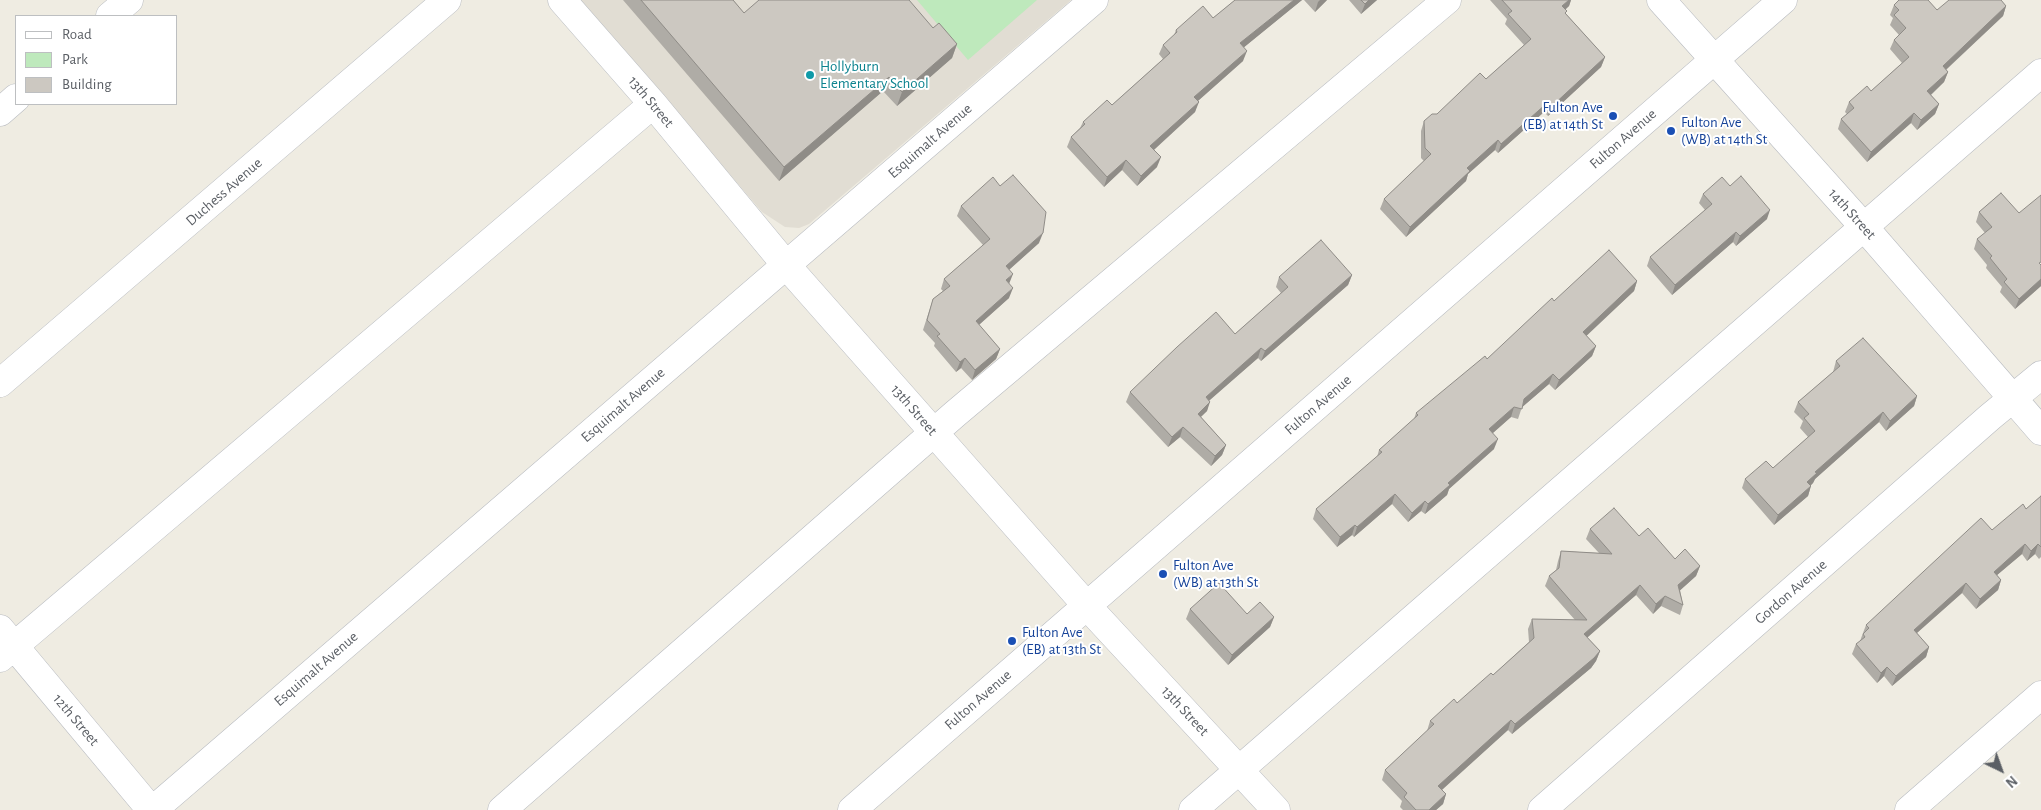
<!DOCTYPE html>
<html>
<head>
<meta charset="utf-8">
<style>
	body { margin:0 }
	#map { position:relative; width:2041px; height:810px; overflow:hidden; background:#efece2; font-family:"Alegreya Sans",sans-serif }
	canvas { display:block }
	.legend { position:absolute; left:15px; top:15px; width:162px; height:90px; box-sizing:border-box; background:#fff; border:1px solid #bdbfc1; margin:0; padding:6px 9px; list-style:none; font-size:15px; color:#5b5f65 }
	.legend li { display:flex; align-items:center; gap:10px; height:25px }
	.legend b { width:25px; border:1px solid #bdbfc1 }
	.north { position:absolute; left:1976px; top:745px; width:50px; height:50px; -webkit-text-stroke:4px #fff; paint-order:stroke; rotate:138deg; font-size:14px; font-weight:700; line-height:20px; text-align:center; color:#5b5f65 }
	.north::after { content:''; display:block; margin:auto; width:18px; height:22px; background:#5b5f65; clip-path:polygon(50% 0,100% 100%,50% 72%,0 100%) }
</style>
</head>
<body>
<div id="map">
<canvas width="2041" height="810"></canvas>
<ul class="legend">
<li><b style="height:6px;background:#fff"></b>Road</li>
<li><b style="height:14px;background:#bee9bc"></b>Park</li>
<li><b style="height:14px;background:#ccc8c1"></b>Building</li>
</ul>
<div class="north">N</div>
</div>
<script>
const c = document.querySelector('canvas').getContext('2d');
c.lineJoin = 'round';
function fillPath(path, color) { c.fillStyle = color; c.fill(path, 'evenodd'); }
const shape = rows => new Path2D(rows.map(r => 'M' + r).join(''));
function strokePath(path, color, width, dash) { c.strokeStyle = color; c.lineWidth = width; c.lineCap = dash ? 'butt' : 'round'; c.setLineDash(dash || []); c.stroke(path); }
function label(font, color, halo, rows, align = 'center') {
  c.font = font + ' "Alegreya Sans",sans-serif'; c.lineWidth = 4; c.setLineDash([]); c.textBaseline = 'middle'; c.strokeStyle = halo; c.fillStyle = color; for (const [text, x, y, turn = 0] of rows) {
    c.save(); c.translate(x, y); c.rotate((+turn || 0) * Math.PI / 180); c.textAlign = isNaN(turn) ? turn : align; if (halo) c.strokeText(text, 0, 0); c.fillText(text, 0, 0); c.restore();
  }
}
const education = shape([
	[580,0,1071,0,809,224,799,228,785,227,762,212]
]);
const green = shape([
	[917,0,1037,0,968,60]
]);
const minor = shape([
	[562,0,653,104,786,265,1087,606,1276,810],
	[1661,0,1864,227,2041,431],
	[110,16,129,0],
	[0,112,16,98],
	[0,383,447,0],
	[0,629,151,810],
	[0,658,653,104],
	[153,810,1094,0],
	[502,810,955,414,1447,0],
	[852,810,1783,0],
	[1193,810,2041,73],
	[1542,810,1990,417,2041,375],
	[1909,810,2041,695]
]);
const wall = shape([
	[623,0,733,0,744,13,933,28,957,44,952,58,897,106,883,91,779,181],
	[1235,0,1302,0,1244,47,1243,61,1198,101,1195,112,1154,150,1157,167,1137,186,1122,170,1104,187,1067,147,1071,137,1080,128,1083,122,1112,105,1163,59,1159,54,1163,45,1174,35,1176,30,1213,18],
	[1304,0,1327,0,1315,12],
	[1349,0,1377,0,1361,14],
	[1490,0,1571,0,1569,6,1566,9,1566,14,1605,57,1601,67,1548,116,1544,112,1498,153,1495,150,1468,174,1466,181,1406,237,1380,209,1384,199,1424,161,1421,158,1421,131,1424,121,1437,114,1486,79,1524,45,1505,24,1507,19],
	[1894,5,1937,10,2006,6,2003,16,1946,70,1948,72,1944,82,1931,95,1939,104,1935,114,1917,130,1911,123,1867,162,1838,129,1841,119,1847,114,1845,112,1849,102,1871,91,1902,63,1890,49,1894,40,1899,35,1890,25,1893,18,1890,15],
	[1730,186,1767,219,1736,246,1733,242,1672,295,1647,266,1650,257,1705,210,1699,203,1703,194],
	[2001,193,2041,286,2015,309,2000,292,2002,287,1986,268,1987,265,1974,249,1977,239,1985,233,1976,222,1979,212],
	[961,206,1039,243,1009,270,1009,298,979,325,1000,349,996,359,972,380,961,368,956,372,934,346,935,343,923,330,933,299,943,291,941,289,944,279,983,245,957,216],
	[1352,275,1348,285,1261,361,1258,358,1209,400,1207,411,1201,417,1226,445,1222,455,1211,466,1180,437,1168,447,1126,402,1130,392,1235,334,1281,293,1276,287,1279,277],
	[1637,281,1634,291,1586,335,1596,346,1592,356,1555,390,1549,384,1522,407,1518,419,1511,417,1493,433,1494,449,1449,489,1447,495,1425,514,1421,511,1408,522,1392,504,1354,537,1352,535,1337,547,1313,519,1316,509,1377,457,1379,450,1414,419,1416,413,1487,359,1554,301],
	[1836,361,1917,396,1914,406,1886,431,1879,422,1815,479,1813,483,1811,485,1808,496,1774,525,1742,488,1745,479,1773,468,1808,437,1800,428,1803,421,1794,412,1798,402,1833,372],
	[2041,496,2041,557,2039,559,2035,554,2027,561,2022,554,1997,575,2001,580,1998,590,1976,609,1962,593,1917,633,1929,647,1926,657,1892,686,1884,676,1877,683,1852,654,1856,644,1860,641,1866,625,1992,530,2026,509],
	[1590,529,1639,536,1675,559,1700,566,1696,576,1680,590,1683,605,1680,615,1661,606,1653,614,1636,595,1587,637,1600,651,1596,661,1591,668,1512,734,1508,730,1442,790,1446,794,1443,804,1436,810,1403,810,1400,807,1402,801,1382,780,1385,770,1427,731,1430,721,1457,703,1493,675,1529,642,1528,629,1532,619,1575,620,1545,586,1549,576,1556,570,1558,561,1561,551,1599,553,1586,539],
	[1190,609,1247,614,1274,617,1270,627,1228,665,1186,619]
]);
const shadedWall = shape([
	[1294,0,1302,0,1237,53,1240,43],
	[1320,0,1327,0,1315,12,1318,2],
	[1369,0,1377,0,1361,14,1365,4],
	[1569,0,1571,0,1569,6,1559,15,1562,6],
	[2006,6,2003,16,1939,76,1943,66],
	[957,44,952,58,897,106,902,92],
	[1247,51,1243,61,1191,107,1194,97],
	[1605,57,1601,67,1548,116,1551,107],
	[1948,72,1944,82,1924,101,1927,91],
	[889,77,883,91,779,181,784,167],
	[1199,102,1195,112,1147,156,1150,146],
	[1547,103,1544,112,1498,153,1501,144],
	[1939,104,1935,114,1917,130,1921,120],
	[1914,113,1911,123,1867,162,1871,152],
	[1498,140,1495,150,1468,174,1466,181,1406,237,1410,227,1467,168],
	[1161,157,1157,167,1137,186,1141,176],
	[1126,160,1122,170,1104,187,1107,177],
	[1770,210,1767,219,1736,246,1740,236],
	[1736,232,1733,242,1672,295,1675,285],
	[1043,233,1039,243,1002,276,1006,266],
	[1013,274,1009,284,1006,280],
	[1352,275,1348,285,1261,361,1265,351],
	[2041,279,2041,286,2015,309,2019,299],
	[1637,281,1634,291,1580,342,1583,332],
	[1013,288,1009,298,972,331,976,321],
	[1596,346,1592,356,1555,390,1559,380],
	[1261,348,1258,358,1202,407,1206,397],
	[1000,349,996,359,972,380,975,370],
	[965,358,961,368,956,372,960,362],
	[1553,374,1549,384,1520,409,1524,399],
	[1917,396,1914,406,1886,431,1890,421],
	[1210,402,1207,411,1194,423,1198,414],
	[1514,407,1511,417,1486,439,1489,429],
	[1883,412,1879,422,1815,479,1813,483,1804,492,1807,482,1815,472],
	[1183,427,1180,437,1168,447,1172,437],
	[1498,439,1494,449,1449,489,1447,495,1425,514,1428,504,1448,483],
	[1226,445,1222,455,1211,466,1215,456],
	[1811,486,1808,496,1774,525,1778,515],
	[1395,494,1392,504,1354,537,1357,527],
	[1425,501,1421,511,1408,522,1412,513],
	[1355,525,1352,535,1337,547,1340,537],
	[2025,544,2022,554,1990,581,1994,572],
	[2038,544,2035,554,2027,561,2031,551],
	[1700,566,1696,576,1675,595,1678,585],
	[2001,580,1998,590,1976,609,1980,599],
	[1966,583,1962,593,1910,639,1914,630],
	[1640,585,1636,595,1580,644,1584,634],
	[1665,596,1661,606,1653,614,1656,604],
	[1274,617,1270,627,1228,665,1232,655],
	[1929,647,1926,657,1892,686,1896,676],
	[1600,651,1596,661,1591,668,1512,734,1515,724],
	[1887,667,1884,676,1877,683,1881,673],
	[1511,720,1508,730,1435,796,1438,786],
	[1446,794,1443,804,1436,810,1429,810]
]);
const building = shape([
	[641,0,733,0,744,13,759,0,909,0,933,28,939,23,957,44,902,92,889,77,784,167,641,0],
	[1235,0,1294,0,1240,43,1247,51,1194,97,1199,102,1150,146,1161,157,1141,176,1126,160,1107,177,1071,137,1085,124,1083,122,1107,100,1112,105,1170,53,1163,45,1177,32,1176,30,1203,6,1213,18,1235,0],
	[1361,0,1369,0,1365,4,1361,0],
	[1502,0,1569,0,1562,6,1567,11,1565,13,1605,57,1551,107,1547,103,1501,144,1498,140,1467,168,1470,171,1410,227,1384,199,1431,154,1425,148,1424,121,1432,114,1437,114,1480,73,1486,79,1531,39,1508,14,1512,11,1502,0],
	[1899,0,1928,0,1937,10,1949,0,2001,0,2006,6,1943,66,1948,72,1927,91,1939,104,1921,120,1914,113,1871,152,1841,119,1854,108,1849,102,1867,86,1871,91,1909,57,1894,40,1906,28,1894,15,1899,10,1894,5,1899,0],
	[1013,175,1046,212,1043,233,1006,266,1013,274,1006,280,1013,288,976,321,1000,349,975,370,965,358,960,362,937,336,940,334,927,320,933,299,950,286,944,279,990,239,961,206,993,177,1000,186,1013,175],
	[1741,176,1770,210,1740,236,1736,232,1675,285,1650,257,1712,204,1703,194,1722,177,1730,186,1741,176],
	[2001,193,2019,213,2041,195,2041,262,2039,263,2041,265,2041,279,2019,299,2004,282,2007,279,1990,258,1992,256,1977,239,1992,227,1979,212,2001,193],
	[1321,240,1352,275,1265,351,1261,348,1206,397,1210,402,1198,414,1226,445,1215,456,1183,427,1172,437,1130,392,1177,347,1216,312,1235,334,1288,287,1279,277,1321,240],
	[1609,250,1637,281,1583,332,1596,346,1559,380,1553,374,1524,399,1522,409,1514,407,1489,429,1498,439,1448,483,1450,485,1428,504,1425,501,1412,513,1395,494,1357,527,1355,525,1340,537,1316,509,1382,452,1379,450,1418,415,1416,413,1485,356,1487,359,1552,298,1554,301,1609,250],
	[1863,338,1917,396,1890,421,1883,412,1815,472,1817,473,1807,482,1811,486,1778,515,1745,479,1766,461,1773,468,1815,431,1804,418,1809,414,1798,402,1840,366,1836,361,1863,338],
	[2041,496,2041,547,2038,544,2031,551,2025,544,1994,572,2001,580,1980,599,1966,583,1914,630,1929,647,1896,676,1887,667,1881,673,1856,644,1865,637,1863,634,1869,628,1866,625,1981,518,1992,530,2023,504,2026,509,2041,496],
	[1614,508,1639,536,1648,528,1675,559,1685,549,1700,566,1678,585,1683,605,1665,596,1656,604,1640,585,1584,634,1600,651,1594,658,1515,724,1511,720,1438,786,1446,794,1429,810,1416,810,1404,797,1407,793,1385,770,1434,724,1430,721,1454,699,1457,703,1491,673,1493,675,1534,638,1532,619,1587,620,1549,576,1559,568,1561,551,1612,554,1590,529,1614,508],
	[1219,583,1247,614,1260,602,1274,617,1232,655,1190,609,1219,583]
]);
const markers = [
	[810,75,5,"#0f9aa8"],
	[1613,116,5,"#1a4fb4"],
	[1671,131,5,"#1a4fb4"],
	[1163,574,5,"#1a4fb4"],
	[1012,641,5,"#1a4fb4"]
];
const cultureNames = [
	["Hollyburn",820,66],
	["Elementary School",820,83]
];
const streetNames = [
	["13th Street",651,102,50],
	["Fulton Avenue",1623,139,-41],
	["Esquimalt Avenue",930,141,-41],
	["Duchess Avenue",224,192,-41],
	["14th Street",1852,214,48],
	["Esquimalt Avenue",623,405,-41],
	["Fulton Avenue",1318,405,-41],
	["13th Street",914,410,49],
	["Gordon Avenue",1791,592,-41],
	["Esquimalt Avenue",316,669,-41],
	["Fulton Avenue",978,700,-41],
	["13th Street",1185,711,47],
	["12th Street",76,720,50]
];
const transitNames = [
	["Fulton Ave",1603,107,"right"],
	["(EB) at 14th St",1603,124,"right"],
	["Fulton Ave",1681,122],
	["(WB) at 14th St",1681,139],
	["Fulton Ave",1173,565],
	["(WB) at 13th St",1173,582],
	["Fulton Ave",1022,632],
	["(EB) at 13th St",1022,649]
];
fillPath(education, '#e1ddd3');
fillPath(green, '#bee9bc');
strokePath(minor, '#b8bbc0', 29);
strokePath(minor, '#fff', 28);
fillPath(wall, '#afaca6');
fillPath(shadedWall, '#8f8c87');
fillPath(building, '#ccc8c1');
strokePath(building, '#8f8c87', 1);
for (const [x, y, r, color] of markers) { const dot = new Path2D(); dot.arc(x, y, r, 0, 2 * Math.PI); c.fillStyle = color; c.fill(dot); strokePath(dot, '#fff', 2); }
label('15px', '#0d838f', '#fff', cultureNames, 'left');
label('15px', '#5b5f65', '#fff', streetNames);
label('15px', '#164399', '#fff', transitNames, 'left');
</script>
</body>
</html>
